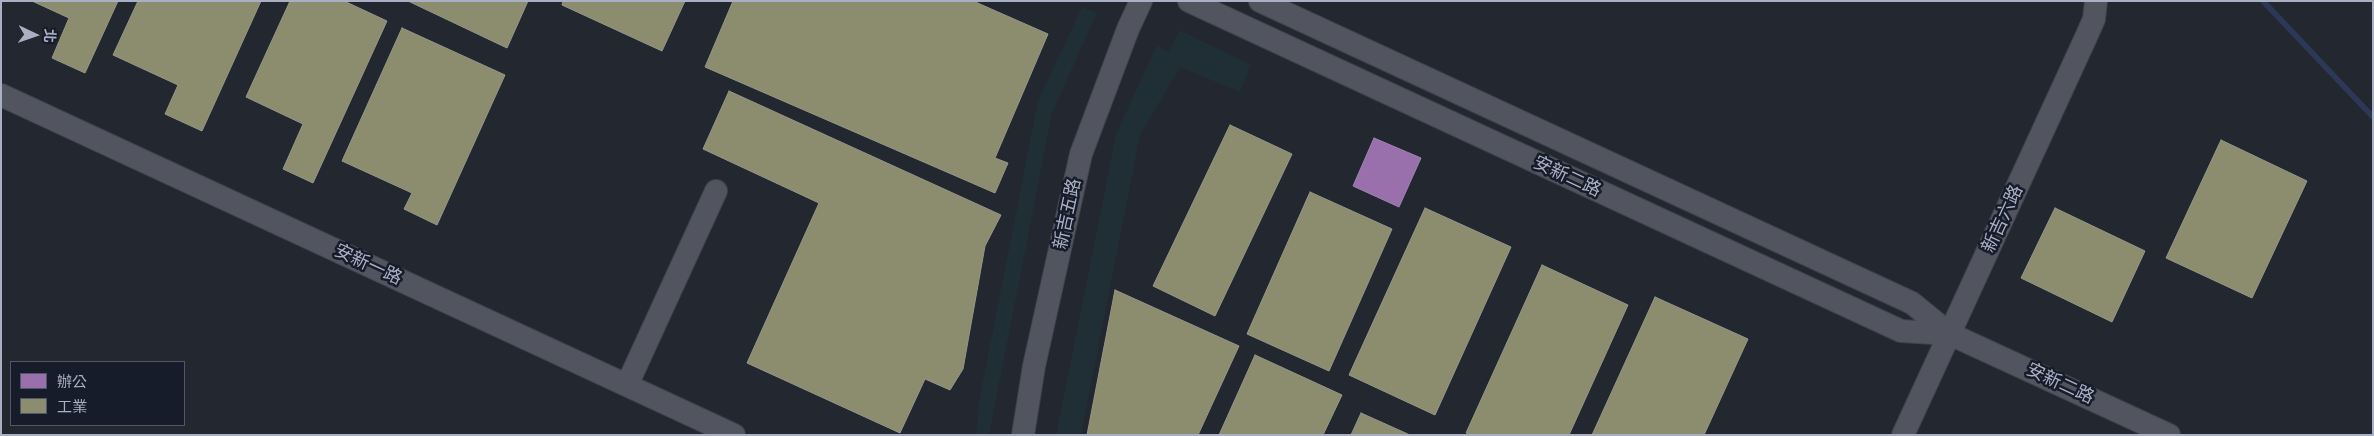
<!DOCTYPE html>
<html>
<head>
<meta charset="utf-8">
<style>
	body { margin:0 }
	#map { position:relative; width:2374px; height:436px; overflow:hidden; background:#232730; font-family:Arial,"Noto Sans TC",sans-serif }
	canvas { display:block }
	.frame { position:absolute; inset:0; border:2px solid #aab0c4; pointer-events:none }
	.legend { position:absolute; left:10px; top:361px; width:175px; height:65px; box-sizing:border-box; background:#171c2a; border:1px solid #525768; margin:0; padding:6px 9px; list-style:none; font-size:15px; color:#aab0c4 }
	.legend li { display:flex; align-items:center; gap:10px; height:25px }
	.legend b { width:25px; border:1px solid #525768 }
	.north { position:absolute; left:10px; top:10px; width:50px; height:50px; -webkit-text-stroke:4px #171c2a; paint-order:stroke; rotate:93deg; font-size:14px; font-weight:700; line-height:20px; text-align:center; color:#aab0c4 }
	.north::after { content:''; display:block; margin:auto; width:18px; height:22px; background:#aab0c4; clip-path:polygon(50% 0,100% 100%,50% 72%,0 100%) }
</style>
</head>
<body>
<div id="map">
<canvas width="2374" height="436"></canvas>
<div class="frame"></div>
<ul class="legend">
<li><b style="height:14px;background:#9970ab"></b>辦公</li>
<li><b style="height:14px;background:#8c8c6e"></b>工業</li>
</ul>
<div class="north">北</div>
</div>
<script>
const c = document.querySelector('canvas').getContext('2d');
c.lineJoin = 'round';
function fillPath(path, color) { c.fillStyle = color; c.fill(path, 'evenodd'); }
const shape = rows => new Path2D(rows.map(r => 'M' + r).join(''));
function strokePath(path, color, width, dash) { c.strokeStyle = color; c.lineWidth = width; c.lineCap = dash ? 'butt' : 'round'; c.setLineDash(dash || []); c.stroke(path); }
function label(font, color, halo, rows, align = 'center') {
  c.font = font + ' Arial,"Noto Sans TC",sans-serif'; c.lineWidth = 5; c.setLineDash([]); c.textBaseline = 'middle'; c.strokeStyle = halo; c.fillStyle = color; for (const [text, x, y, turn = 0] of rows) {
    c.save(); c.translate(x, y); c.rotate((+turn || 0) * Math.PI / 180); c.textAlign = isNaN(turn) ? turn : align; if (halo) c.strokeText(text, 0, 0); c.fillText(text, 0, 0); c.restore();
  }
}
const green = shape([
	[1082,7,1097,13,1052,113,989,435,976,435,980,397,1038,101],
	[1179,30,1251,65,1240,92,1180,67,1140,135,1081,435,1056,435,1116,134,1157,45,1169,53]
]);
const offices = shape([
	[1374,138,1421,158,1399,207,1353,186,1374,138]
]);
const industry = shape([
	[32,1,118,1,85,73,52,58,69,18,32,1],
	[138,1,261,1,202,131,165,114,178,85,113,55,138,1],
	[290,1,344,1,387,21,313,183,283,169,303,124,246,97,290,1],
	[408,1,528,1,507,48,408,1],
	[563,1,685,1,662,51,562,5,563,1],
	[733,1,973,1,1048,34,995,158,1008,163,995,193,705,67,733,1],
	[402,28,505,75,437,225,404,209,412,193,342,161,402,28],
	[729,91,1001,215,985,246,963,369,950,390,925,379,900,433,747,363,819,203,703,149,729,91],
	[1230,125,1292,154,1215,316,1153,286,1230,125],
	[2221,140,2307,181,2252,298,2166,258,2221,140],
	[1310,192,1392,229,1329,371,1247,334,1310,192],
	[1425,208,1511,247,1435,415,1349,375,1425,208],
	[2055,208,2145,251,2112,322,2021,278,2055,208],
	[1542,265,1628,305,1569,435,1471,435,1466,433,1542,265],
	[1115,290,1239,346,1198,435,1087,435,1115,290],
	[1655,297,1748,339,1704,435,1592,435,1655,297],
	[1255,355,1342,395,1323,435,1219,435,1255,355],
	[1361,413,1410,435,1351,435,1361,413]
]);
const stream = shape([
	[2263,1,2373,117]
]);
const minor = shape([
	[1189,1,1901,331,1950,334],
	[1260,1,1912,303,1950,334,2169,435],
	[1,95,734,435],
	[627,385,716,191],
	[1023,435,1034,366,1081,154,1128,29,1141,1],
	[1903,435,2087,35,2094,19,2096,1]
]);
const streetNames = [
	["安新二路",1567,177,25],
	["新吉五路",1068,214,-78],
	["新吉六路",2003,219,-65],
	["安新一路",368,265,25],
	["安新二路",2060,384,25]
];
fillPath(green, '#202f35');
fillPath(offices, '#9970ab');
strokePath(offices, '#9e83b2', 1);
fillPath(industry, '#8c8c6e');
strokePath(industry, '#959788', 1);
strokePath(stream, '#2d3857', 5.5);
strokePath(minor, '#3f424a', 24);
strokePath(minor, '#52555f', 22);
label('18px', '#aab0c4', '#171c2a', streetNames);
</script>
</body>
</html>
